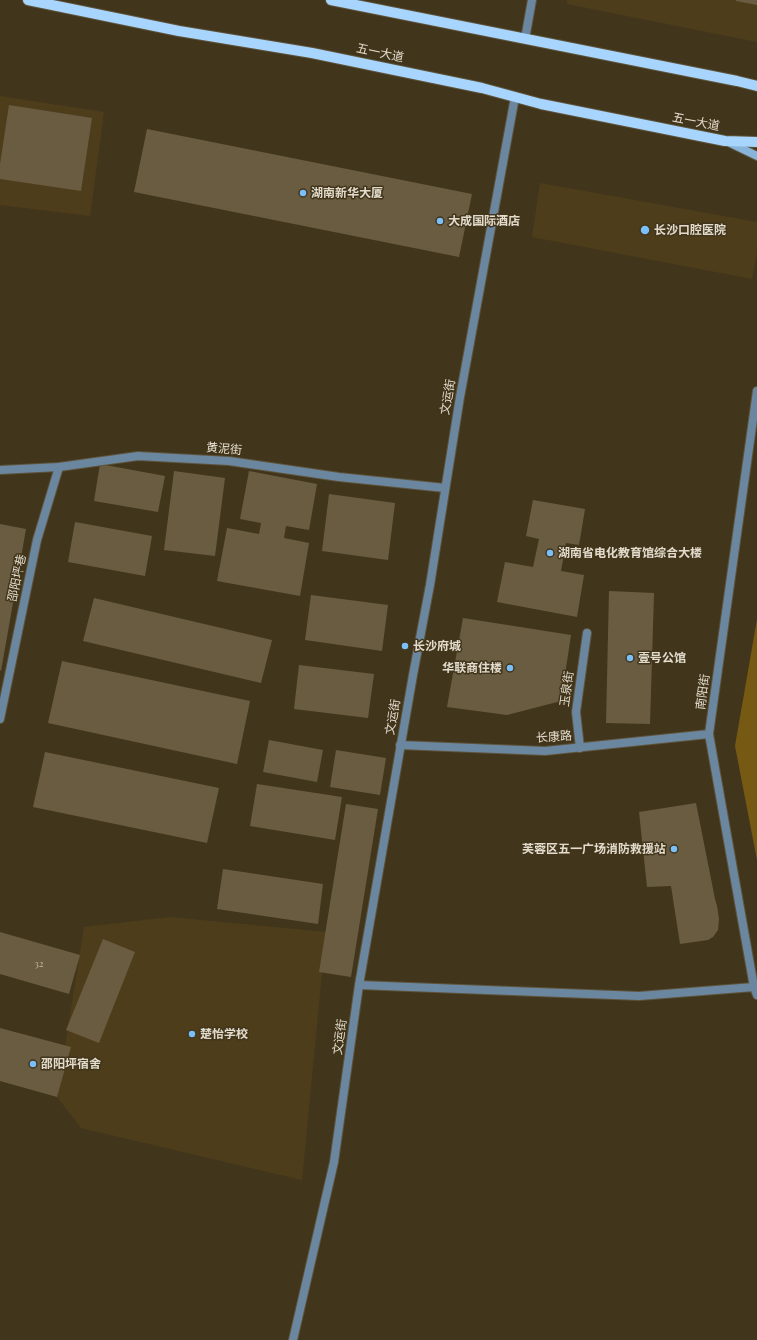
<!DOCTYPE html>
<html>
<head>
<meta charset="utf-8">
<style>
	body { margin:0 }
	canvas { display:block; background:#41351b }
</style>
</head>
<body>
<canvas width="757" height="1340"></canvas>
<script>
const c = document.querySelector('canvas').getContext('2d');
c.lineJoin = 'round';
function fillPath(path, color) { c.fillStyle = color; c.fill(path, 'evenodd'); }
const shape = rows => new Path2D(rows.map(r => 'M' + r).join(''));
function strokePath(path, color, width, dash) { c.strokeStyle = color; c.lineWidth = width; c.lineCap = dash ? 'butt' : 'round'; c.setLineDash(dash || []); c.stroke(path); }
function label(font, color, halo, rows, align = 'center') {
  c.font = font + ' "Playfair Display","Noto Sans SC",serif'; c.lineWidth = 3; c.setLineDash([]); c.textBaseline = 'middle'; c.strokeStyle = halo; c.fillStyle = color; for (const [text, x, y, turn = 0] of rows) {
    c.save(); c.translate(x, y); c.rotate((+turn || 0) * Math.PI / 180); c.textAlign = isNaN(turn) ? turn : align; if (halo) c.strokeText(text, 0, 0); c.fillText(text, 0, 0); c.restore();
  }
}
const built = shape([
	[567,0,757,0,757,42,567,4],
	[0,96,104,112,90,216,0,205],
	[540,183,757,222,757,252,752,279,532,237],
	[170,917,326,932,302,1180,81,1128,57,1097,84,927]
]);
const green = shape([
	[757,619,757,860,735,746]
]);
const building = shape([
	[736,0,757,0,757,5,736,1],
	[9,105,92,118,81,191,0,179,0,164],
	[147,129,472,194,459,257,134,192],
	[100,464,165,476,158,512,94,501],
	[174,471,225,478,215,556,164,550],
	[249,471,317,484,309,530,286,526,284,538,309,543,300,596,217,581,227,528,259,534,261,523,240,519],
	[329,494,395,503,388,560,322,551],
	[533,500,585,509,579,545,566,543,561,571,584,575,577,617,497,602,505,562,533,567,539,539,526,536],
	[75,522,152,536,145,576,68,562],
	[0,524,26,529,1,671,0,670],
	[609,591,654,593,650,724,606,723],
	[311,595,388,605,382,651,305,640],
	[94,598,272,640,261,683,83,641],
	[463,618,571,635,561,701,507,715,447,707],
	[62,661,250,701,237,764,48,723],
	[299,665,374,674,368,718,294,709],
	[269,740,323,750,317,782,263,772],
	[336,750,386,758,380,795,330,787],
	[45,752,219,788,207,843,33,807],
	[257,784,342,797,335,840,250,826],
	[696,803,715,899,717,906,719,919,718,930,713,937,708,940,680,944,671,886,647,887,639,812],
	[346,804,378,809,351,977,319,972],
	[223,869,323,884,318,924,217,909],
	[0,932,80,955,69,994,0,974],
	[103,939,135,952,99,1043,66,1030],
	[0,1028,71,1047,57,1097,0,1081]
]);
const lane = shape([
	[0,719,37,540,59,467],
	[580,748,576,712,587,633]
]);
const street = shape([
	[525,39,532,0],
	[757,391,709,734,754,987,757,995],
	[0,470,59,467,138,456,229,461,339,477,445,488],
	[400,745,545,751,709,734],
	[359,985,639,996,754,987],
	[293,1340,334,1162,359,985,413,675,430,585,460,397,515,97]
]);
const secondary = shape([
	[728,142,757,156]
]);
const primary = shape([
	[28,0,179,31,312,53,482,88,541,104,725,141,757,142],
	[331,0,737,81,757,86]
]);
const markers = [
	[303,193,4,"#7abff8"],
	[440,221,4,"#7abff8"],
	[645,230,5,"#7abff8"],
	[550,553,4,"#7abff8"],
	[405,646,4,"#7abff8"],
	[630,658,4,"#7abff8"],
	[510,668,4,"#7abff8"],
	[674,849,4,"#7abff8"],
	[192,1034,4,"#7abff8"],
	[33,1064,4,"#7abff8"]
];
const numberNames = [
	["32",39,964]
];
const streetNames = [
	["五一大道",380,53,12],
	["五一大道",696,122,11],
	["文运街",448,397,-80],
	["黄泥街",224,449,5],
	["邵阳坪巷",17,578,-78],
	["玉泉街",567,689,-82],
	["南阳街",703,692,-82],
	["文运街",393,717,-80],
	["长康路",554,737,-4],
	["文运街",340,1037,-82]
];
const poiNames = [
	["湖南新华大厦",311,193],
	["大成国际酒店",448,221],
	["长沙口腔医院",654,230],
	["湖南省电化教育馆综合大楼",558,553],
	["长沙府城",413,646],
	["壹号公馆",638,658],
	["华联商住楼",502,668,"right"],
	["芙蓉区五一广场消防救援站",666,849,"right"],
	["楚怡学校",200,1034],
	["邵阳坪宿舍",41,1064]
];
fillPath(built, '#4d3d1b');
fillPath(green, '#765912');
fillPath(building, '#6a5c41');
strokePath(lane, '#5e533b', 10);
strokePath(street, '#5e533b', 10);
strokePath(secondary, '#5e533b', 10);
strokePath(primary, '#5e533b', 12);
strokePath(lane, '#6b879f', 8);
strokePath(street, '#6b879f', 8);
strokePath(secondary, '#88b4da', 8);
strokePath(primary, '#a8d5fd', 10);
for (const [x, y, r, color] of markers) { const dot = new Path2D(); dot.arc(x, y, r, 0, 2 * Math.PI); c.fillStyle = color; c.fill(dot); strokePath(dot, '#41351b', 1.5); }
label('10px', '#c5bba9', null, numberNames);
label('12px', '#e3dbcc', '#41351b', streetNames);
label('bold 12px', '#e3dbcc', '#41351b', poiNames, 'left');
</script>
</body>
</html>
